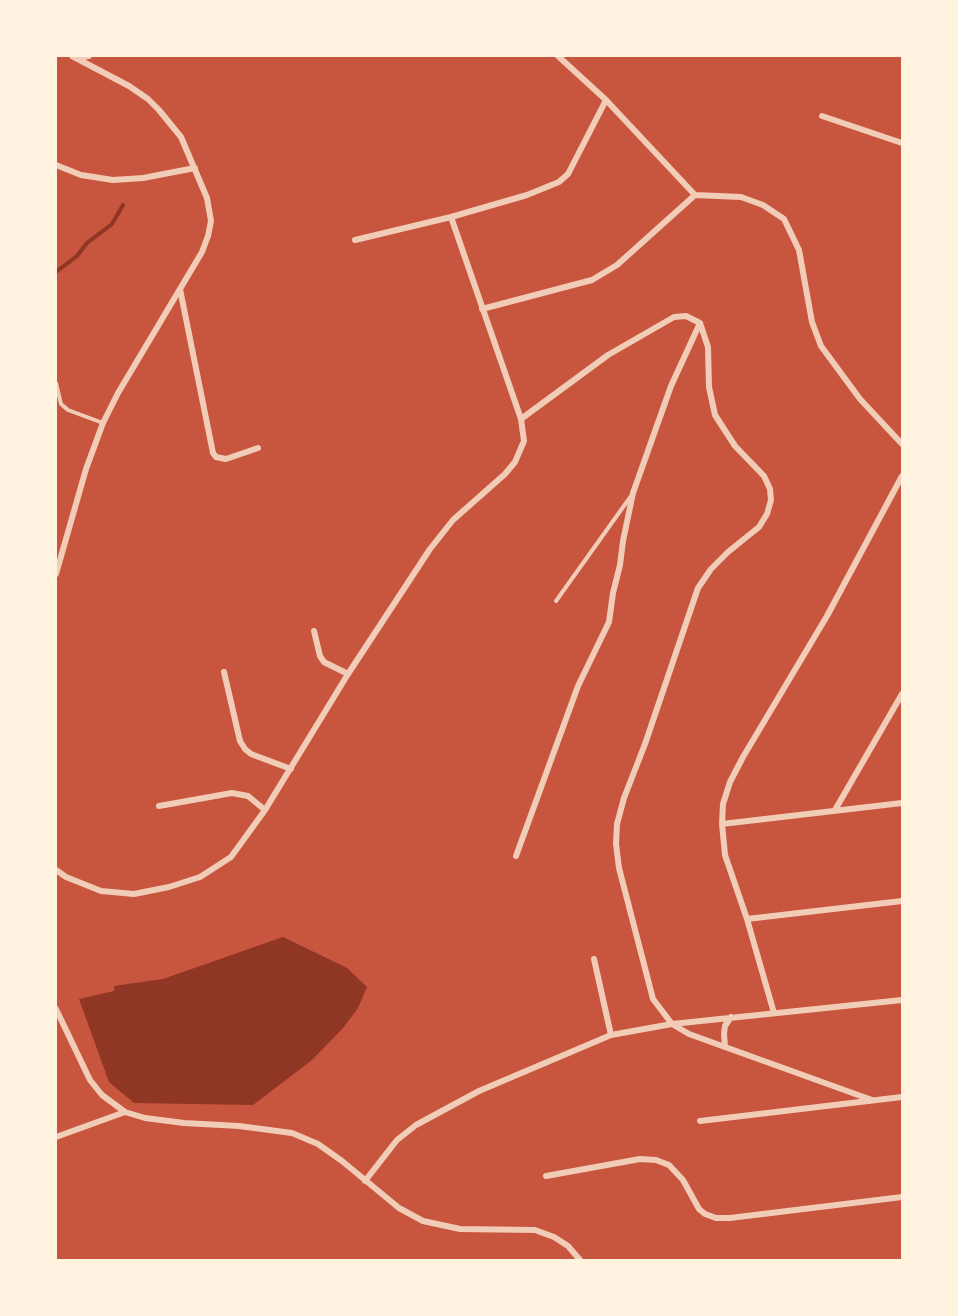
<!DOCTYPE html>
<html>
<head>
<meta charset="utf-8">
<style>
	body { margin:0 }
	#map { position:relative; width:958px; height:1316px; overflow:hidden; background:#c8553d; font-family:Figtree,sans-serif }
	canvas { display:block }
	.frame { position:absolute; inset:0; border:57px solid #fff3e0; pointer-events:none }
</style>
</head>
<body>
<div id="map">
<canvas width="958" height="1316"></canvas>
<div class="frame"></div>
</div>
<script>
const c = document.querySelector('canvas').getContext('2d');
c.lineJoin = 'round';
function fillPath(path, color) { c.fillStyle = color; c.fill(path, 'evenodd'); }
const shape = rows => new Path2D(rows.map(r => 'M' + r).join(''));
function strokePath(path, color, width, dash) { c.strokeStyle = color; c.lineWidth = width; c.lineCap = dash ? 'butt' : 'round'; c.setLineDash(dash || []); c.stroke(path); }
const water = shape([
	[283,937,347,968,367,987,358,1008,343,1028,312,1060,253,1105,134,1103,109,1082,79,999,114,991,114,986,163,979]
]);
const stream = shape([
	[56,272,77,256,87,243,112,224,123,205]
]);
const service = shape([
	[56,383,61,404,68,410,103,423],
	[556,601,631,496]
]);
const minor = shape([
	[558,56,606,100,695,195,741,197,763,205,784,219,799,250,812,322,821,346,860,399,902,444],
	[77,58,89,56],
	[822,116,902,143],
	[56,165,81,175,113,180,143,178,195,168],
	[355,240,451,217,527,195,559,182,568,174,606,100],
	[180,289,213,453,216,457,226,459,258,448],
	[482,309,592,280,617,265,695,195],
	[521,419,608,355,674,317,686,316,700,323,708,347,709,387,715,415,735,446,764,476,770,489,771,500,767,514,759,527,728,552,711,569,698,588,645,744,624,798,617,824,616,844,619,868,653,999,672,1024,689,1034,872,1100],
	[56,574,86,469,103,423,118,393,202,252,208,236,211,221,207,198,181,137,159,110,148,99,129,86,72,56],
	[314,631,320,656,324,662,348,674],
	[224,672,240,741,245,749,251,754,291,769],
	[159,806,232,793,248,796,265,810],
	[835,810,902,694],
	[722,824,902,803],
	[516,856,578,686,609,622,613,593,620,565,623,541,633,493,671,386,700,323],
	[56,870,66,877,101,891,134,894,169,887,200,877,231,857,265,810,348,674,430,549,453,520,505,474,515,462,524,441,521,419,451,217],
	[747,919,902,901],
	[594,959,611,1035],
	[56,1009,90,1080,102,1095,125,1112,145,1118,184,1123,239,1126,292,1133,318,1144,342,1161,399,1208,423,1221,460,1229,535,1230,554,1237,568,1246,580,1260],
	[774,1013,747,919,725,855,722,824,723,804,730,782,743,757,827,616,902,476],
	[725,1047,724,1034,725,1026,731,1017],
	[700,1121,902,1097],
	[56,1137,125,1112],
	[546,1176,640,1159,656,1160,669,1165,683,1180,699,1209,705,1214,716,1218,730,1218,902,1197],
	[365,1181,397,1140,416,1125,479,1091,611,1035,672,1024,902,1000]
]);
fillPath(water, '#8f3625');
strokePath(stream, '#8f3625', 4);
strokePath(service, '#f1ccb7', 4);
strokePath(minor, '#f1ccb7', 6);
</script>
</body>
</html>
